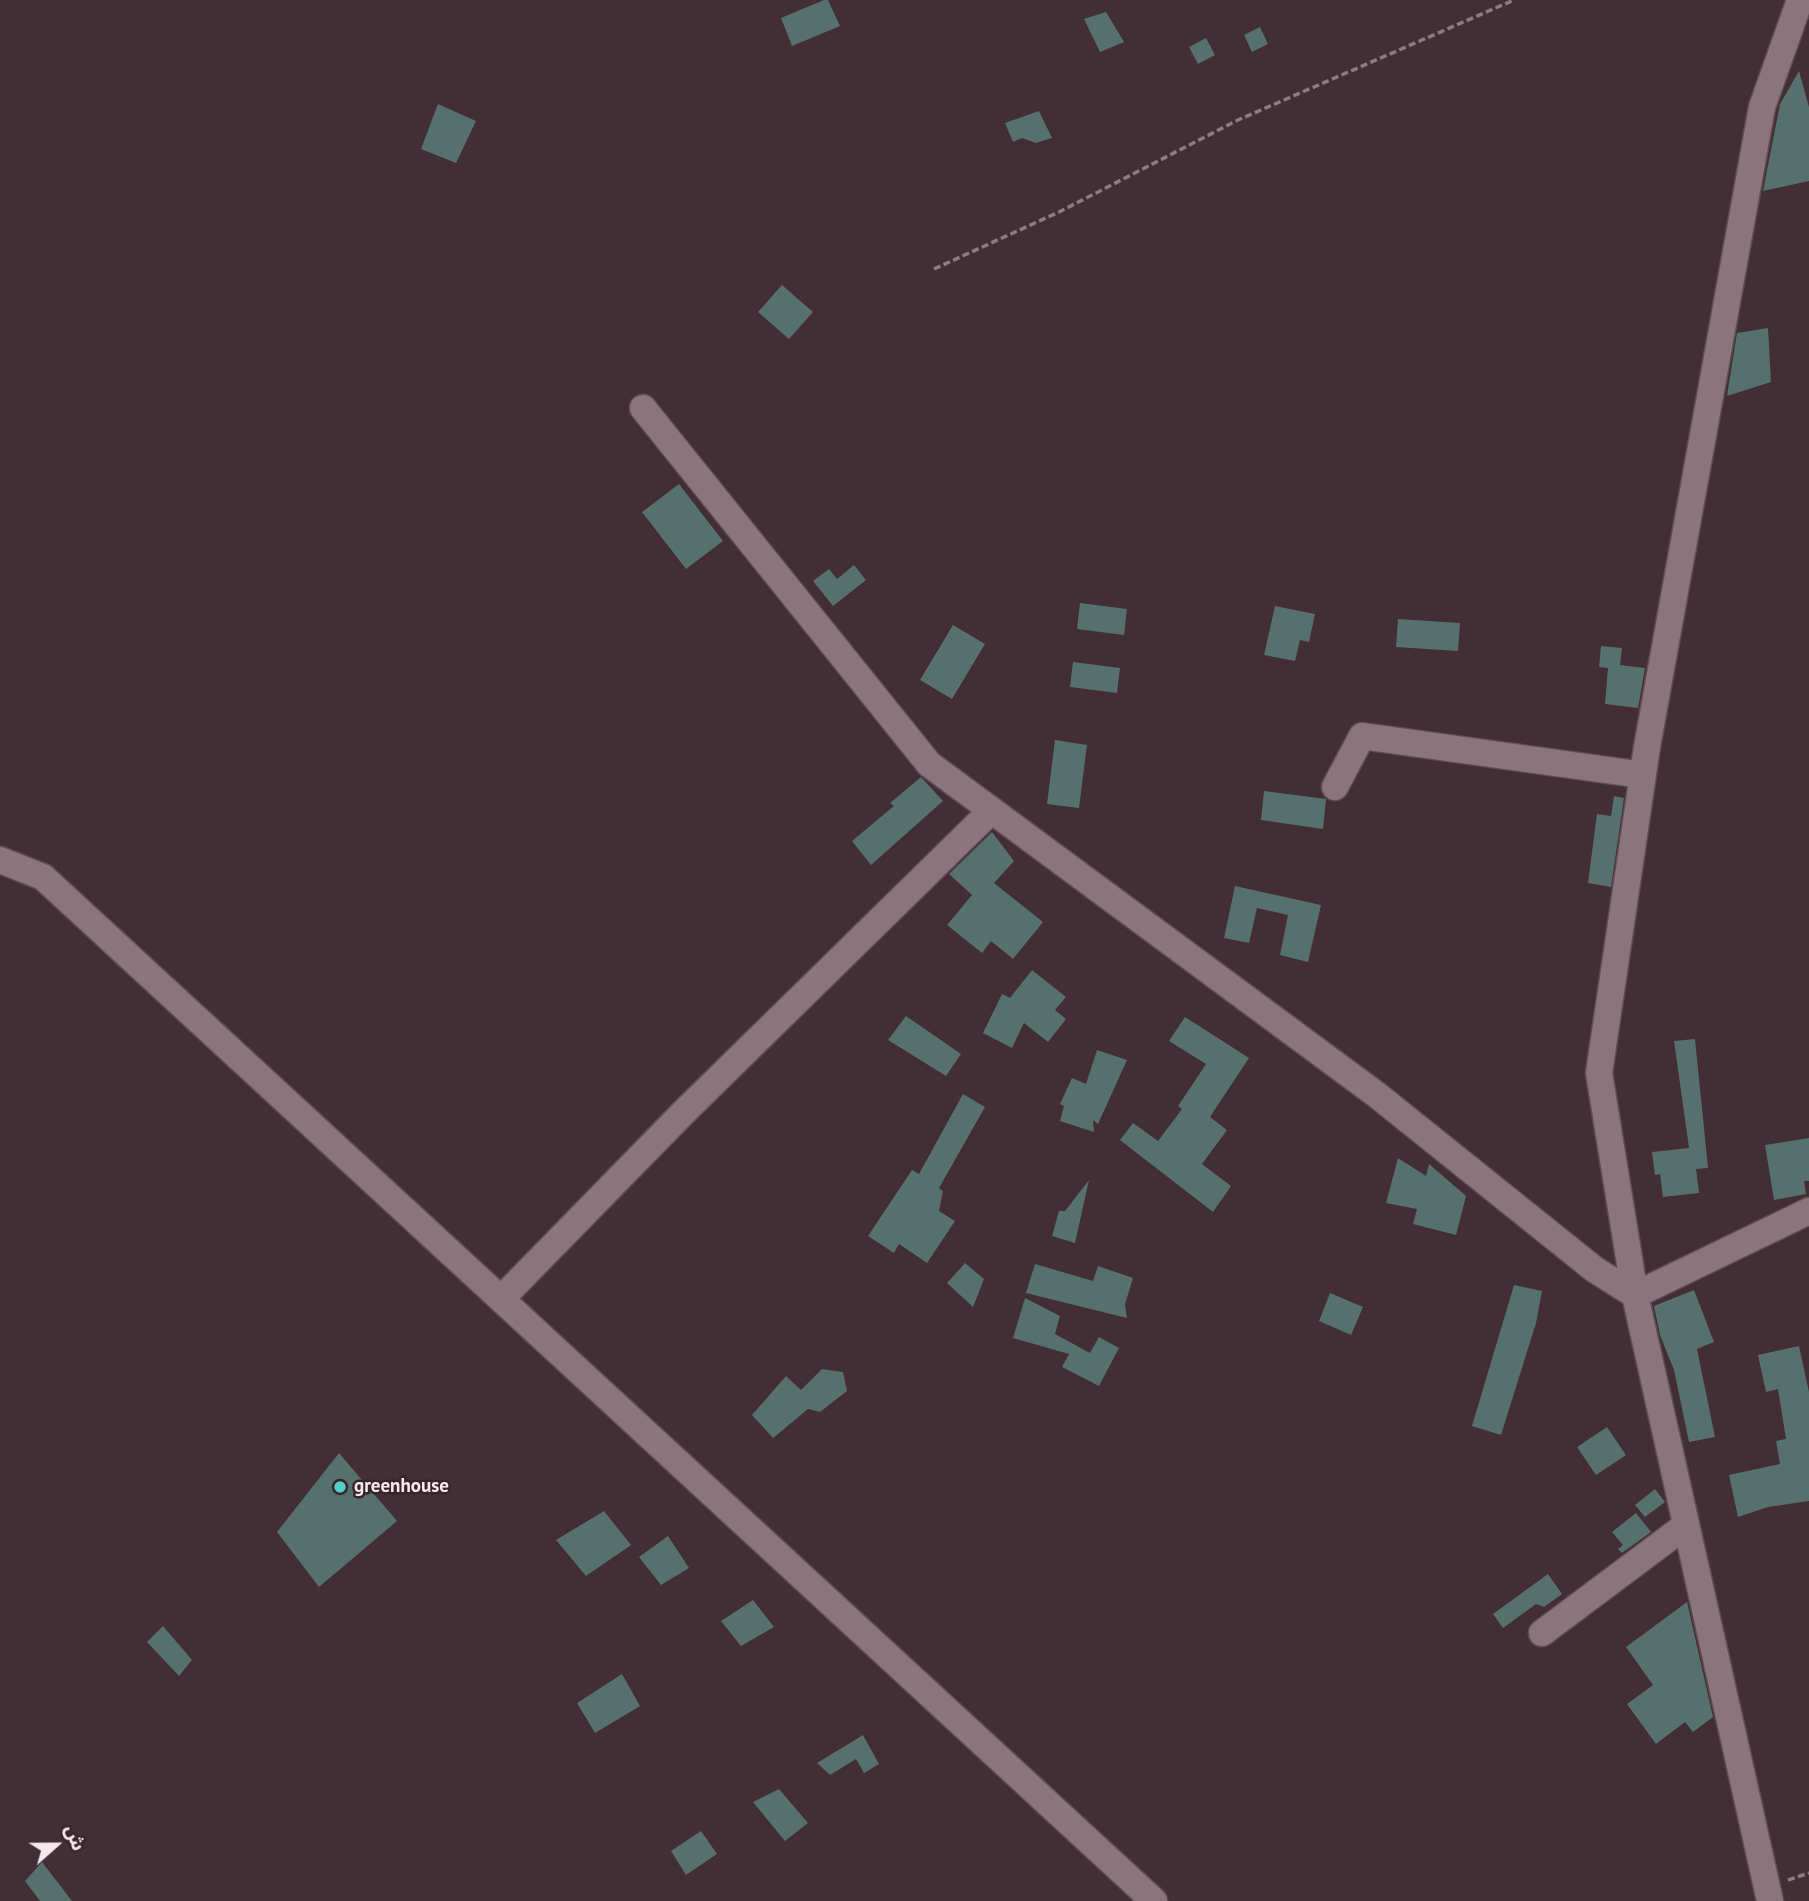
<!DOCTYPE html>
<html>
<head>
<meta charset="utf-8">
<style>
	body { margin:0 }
	#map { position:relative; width:1809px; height:1901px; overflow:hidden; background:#422e34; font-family:"PT Sans","Noto Sans Arabic",sans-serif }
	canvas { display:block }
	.north { position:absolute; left:21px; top:1810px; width:70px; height:70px; -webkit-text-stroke:5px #37252a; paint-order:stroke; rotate:69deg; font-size:19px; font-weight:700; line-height:28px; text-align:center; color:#f6e9ec }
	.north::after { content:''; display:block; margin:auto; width:24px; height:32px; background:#f6e9ec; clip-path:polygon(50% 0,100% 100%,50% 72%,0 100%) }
</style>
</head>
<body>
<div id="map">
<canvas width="1809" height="1901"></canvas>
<div class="north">ش</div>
</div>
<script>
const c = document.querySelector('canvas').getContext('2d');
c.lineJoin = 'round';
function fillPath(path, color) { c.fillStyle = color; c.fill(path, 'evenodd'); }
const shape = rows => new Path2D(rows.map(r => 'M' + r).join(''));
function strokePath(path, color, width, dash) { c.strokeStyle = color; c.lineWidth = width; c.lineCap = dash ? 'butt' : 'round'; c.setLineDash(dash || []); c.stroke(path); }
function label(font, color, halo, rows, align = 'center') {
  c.font = font + ' "PT Sans",sans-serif'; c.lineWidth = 5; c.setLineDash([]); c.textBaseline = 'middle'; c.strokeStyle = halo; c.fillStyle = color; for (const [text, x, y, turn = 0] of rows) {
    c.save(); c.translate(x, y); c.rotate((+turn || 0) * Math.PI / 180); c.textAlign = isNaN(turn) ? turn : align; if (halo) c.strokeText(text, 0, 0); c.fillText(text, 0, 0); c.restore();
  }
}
const building = shape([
	[824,0,828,0,840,26,792,46,781,18],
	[1106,12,1124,42,1100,52,1084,19],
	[1260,27,1268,44,1252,52,1244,35],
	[1206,38,1215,55,1198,64,1189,47],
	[1799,71,1809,107,1809,181,1763,191,1780,104],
	[438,104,476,121,456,163,421,149],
	[1039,111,1052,138,1036,143,1022,138,1013,142,1005,123],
	[782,285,813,312,789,339,758,312],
	[1768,328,1771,382,1727,396,1737,333],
	[679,484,723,541,686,569,642,512],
	[854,565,866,580,833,606,813,581,829,569,837,579],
	[1080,603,1127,609,1124,635,1077,629],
	[1275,606,1315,614,1309,642,1300,640,1295,661,1264,655],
	[1398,619,1460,623,1458,651,1396,647],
	[953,625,985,644,952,699,920,680],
	[1601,646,1622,648,1620,665,1645,668,1638,708,1605,704,1608,668,1599,667],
	[1073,662,1120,668,1117,693,1070,687],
	[1055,740,1087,745,1079,808,1047,804],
	[921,777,943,801,871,865,852,841,894,806,890,803],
	[1264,791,1326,799,1323,829,1261,820],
	[1614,796,1624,798,1611,887,1588,883,1597,814,1611,816],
	[992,832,1014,861,994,883,1043,922,1013,959,991,941,982,953,947,925,972,895,949,874],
	[1235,886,1321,905,1308,962,1280,955,1288,915,1257,908,1249,943,1224,938],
	[1032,970,1066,997,1055,1010,1066,1019,1048,1042,1024,1023,1012,1048,983,1033,1002,994,1010,998],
	[906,1016,961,1054,946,1076,888,1040],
	[1185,1017,1249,1058,1210,1117,1227,1130,1202,1164,1231,1186,1213,1212,1120,1140,1133,1123,1158,1141,1182,1109,1178,1106,1206,1064,1169,1041],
	[1695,1039,1708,1168,1696,1169,1699,1193,1663,1197,1660,1174,1655,1175,1652,1152,1689,1148,1674,1041],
	[1097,1050,1127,1060,1098,1124,1093,1120,1094,1132,1060,1121,1064,1106,1060,1104,1072,1078,1086,1084],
	[963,1094,985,1107,939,1188,943,1191,939,1211,955,1221,927,1263,899,1244,894,1253,868,1236,912,1170,919,1174],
	[1809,1138,1809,1181,1804,1181,1806,1194,1774,1200,1765,1145],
	[1398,1158,1426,1176,1429,1164,1466,1196,1456,1235,1413,1224,1417,1209,1386,1203],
	[1089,1180,1075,1243,1052,1236,1059,1211,1065,1211],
	[965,1263,984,1279,973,1307,947,1283],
	[1035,1264,1093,1281,1098,1266,1133,1278,1125,1304,1127,1318,1026,1293],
	[1514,1285,1542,1291,1536,1323,1501,1435,1472,1426],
	[1694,1290,1714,1342,1697,1349,1715,1437,1689,1442,1674,1370,1660,1335,1654,1306],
	[1330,1293,1363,1307,1351,1335,1319,1321],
	[1025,1298,1060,1316,1055,1334,1090,1353,1099,1337,1119,1348,1099,1386,1062,1367,1069,1354,1013,1338],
	[1799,1346,1809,1392,1809,1501,1768,1507,1738,1517,1729,1475,1780,1464,1776,1441,1786,1439,1778,1389,1766,1392,1758,1355],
	[822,1369,843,1372,847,1391,820,1412,808,1409,773,1438,752,1415,786,1376,801,1390],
	[1607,1427,1626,1455,1596,1475,1577,1447],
	[339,1453,397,1521,319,1587,277,1532],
	[1655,1489,1665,1502,1645,1517,1635,1505],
	[604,1511,631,1545,586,1576,556,1540],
	[1636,1513,1651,1532,1622,1553,1618,1549,1623,1545,1612,1532],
	[668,1536,689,1568,661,1585,639,1557],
	[1548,1574,1562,1594,1544,1607,1536,1604,1503,1628,1493,1614],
	[753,1600,774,1627,741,1646,721,1621],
	[1687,1602,1713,1717,1693,1732,1685,1722,1656,1744,1627,1704,1653,1685,1626,1647],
	[163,1626,192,1660,179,1676,147,1642],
	[622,1674,640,1706,595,1733,577,1703],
	[863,1735,879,1764,864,1773,856,1759,830,1775,817,1763],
	[779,1789,808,1823,785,1841,753,1802],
	[701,1831,717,1854,686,1875,671,1851],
	[42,1862,72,1901,40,1901,25,1881]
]);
const path = shape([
	[934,269,1059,212,1238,120,1514,0],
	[1788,1880,1809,1873]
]);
const minor = shape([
	[1800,0,1762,107,1647,747,1599,1073,1635,1295,1809,1211],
	[643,408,929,764,1377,1095,1594,1269,1635,1295,1770,1901],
	[1335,787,1362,736,1643,775],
	[0,860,43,877,1154,1901],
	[501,1299,683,1113,991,811],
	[1542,1633,1685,1526]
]);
const markers = [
	[340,1487,7,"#54cdc8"]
];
const poiNames = [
	["greenhouse",354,1487]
];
fillPath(building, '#56706e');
strokePath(minor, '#5e4d52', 29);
strokePath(path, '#8c7b80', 3.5, [7, 3.5]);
strokePath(minor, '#8b747b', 26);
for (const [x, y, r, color] of markers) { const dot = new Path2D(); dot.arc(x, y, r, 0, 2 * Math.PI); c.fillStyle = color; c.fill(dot); strokePath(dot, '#37252a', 2.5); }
label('bold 19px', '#f6e9ec', '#37252a', poiNames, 'left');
</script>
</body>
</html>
